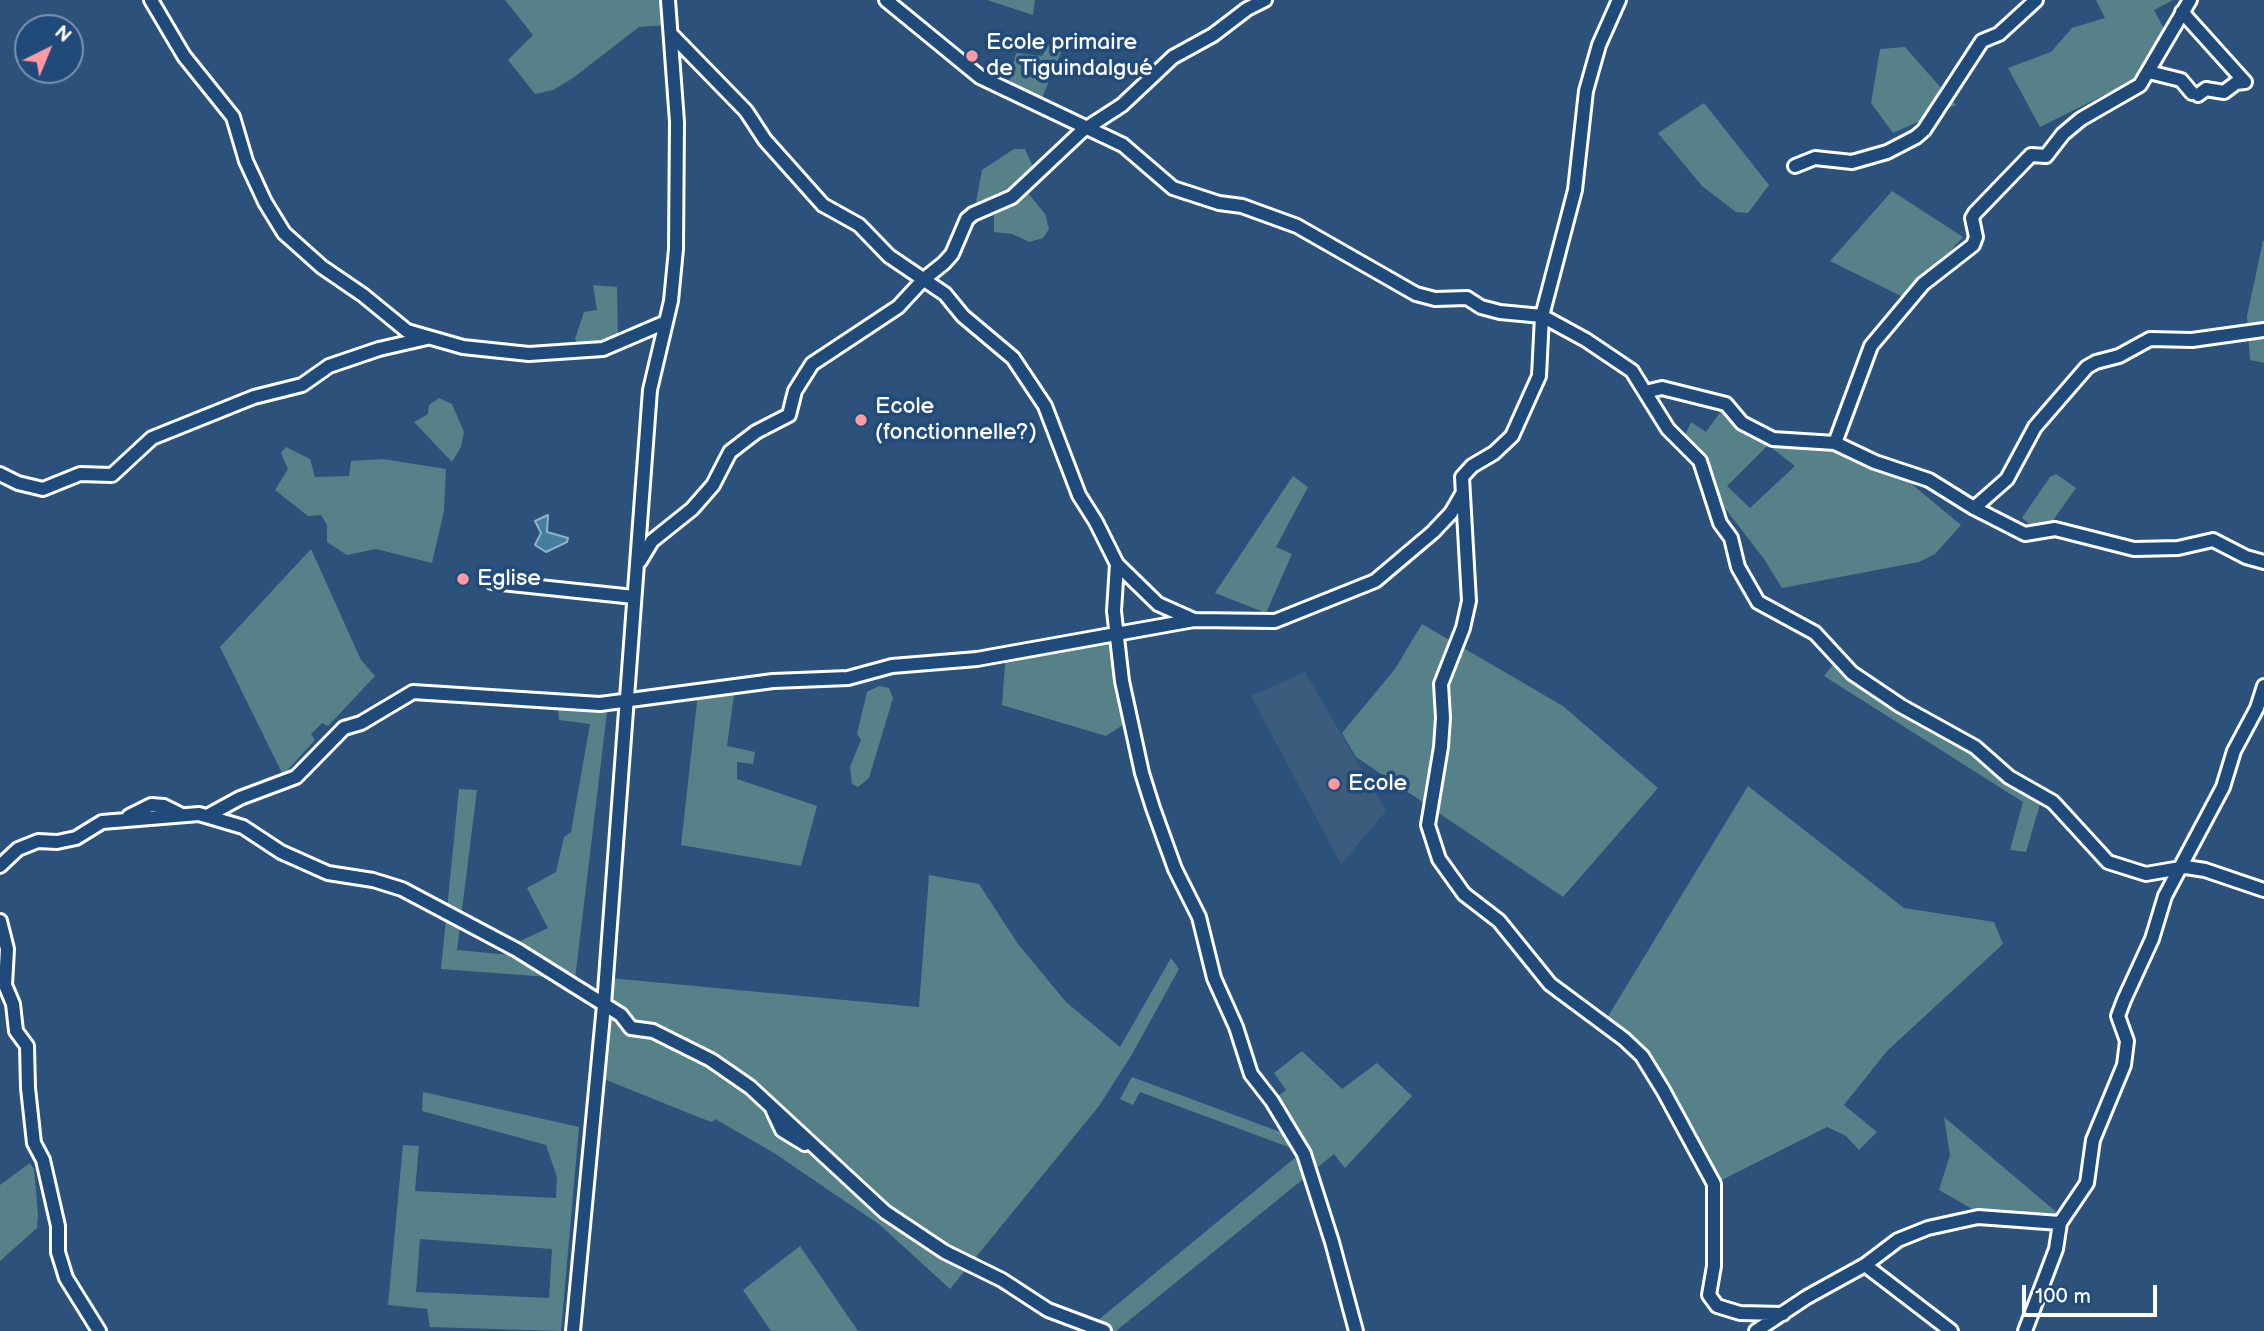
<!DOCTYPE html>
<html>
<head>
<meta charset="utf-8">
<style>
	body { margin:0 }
	#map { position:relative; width:2264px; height:1331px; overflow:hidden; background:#2c527b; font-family:"Balsamiq Sans",sans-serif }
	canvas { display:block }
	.north { position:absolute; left:14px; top:14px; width:70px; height:70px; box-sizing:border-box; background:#1f4a7a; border:2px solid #7992af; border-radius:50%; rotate:43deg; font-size:19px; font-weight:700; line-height:28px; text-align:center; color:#fff }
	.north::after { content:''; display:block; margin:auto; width:24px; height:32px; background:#ff9aa2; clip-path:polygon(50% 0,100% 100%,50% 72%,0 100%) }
	.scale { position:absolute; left:2022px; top:1285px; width:135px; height:32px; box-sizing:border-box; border:4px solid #fff; border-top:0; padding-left:9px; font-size:21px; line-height:24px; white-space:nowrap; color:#fff; -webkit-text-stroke:5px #1f4a7a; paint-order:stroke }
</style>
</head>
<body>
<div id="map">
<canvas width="2264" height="1331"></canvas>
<div class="north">N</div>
<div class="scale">100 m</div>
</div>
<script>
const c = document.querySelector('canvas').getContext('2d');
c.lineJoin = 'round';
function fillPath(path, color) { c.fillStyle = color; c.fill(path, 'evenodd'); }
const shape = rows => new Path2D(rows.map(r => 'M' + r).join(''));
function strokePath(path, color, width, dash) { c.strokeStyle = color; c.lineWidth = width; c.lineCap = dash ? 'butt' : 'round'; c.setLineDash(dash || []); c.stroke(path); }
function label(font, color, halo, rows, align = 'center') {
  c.font = font + ' "Balsamiq Sans",sans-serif'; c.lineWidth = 7; c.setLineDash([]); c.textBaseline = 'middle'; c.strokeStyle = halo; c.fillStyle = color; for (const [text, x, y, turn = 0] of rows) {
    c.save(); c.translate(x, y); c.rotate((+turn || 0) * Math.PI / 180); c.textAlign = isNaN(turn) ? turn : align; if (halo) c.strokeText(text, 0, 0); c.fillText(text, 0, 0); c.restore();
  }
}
const built = shape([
	[1305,672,1386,811,1341,864,1251,696]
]);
const green = shape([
	[505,0,667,0,668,25,639,27,573,78,553,90,535,94,508,60,533,35],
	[987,0,1035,0,1033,15],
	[2096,0,2173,0,2154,10,2165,31,2151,54,2144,75,2040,127,2008,68,2051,52,2072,28,2105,18],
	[1050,43,1062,50,1040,103,1008,87,1016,53,1042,56],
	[1905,47,1956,105,1893,133,1871,103,1880,49],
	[1704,103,1769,185,1748,213,1736,212,1702,186,1658,133],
	[1014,149,1025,149,1037,176,1024,188,1045,214,1049,229,1043,238,1030,242,1012,234,994,232,994,206,976,202,982,170],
	[1892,191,1963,237,1907,299,1830,261],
	[2263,241,2264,241,2264,363,2250,360,2247,316],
	[593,285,617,287,618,343,582,351,575,339,584,312,597,310],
	[439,398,452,404,464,432,461,447,452,462,414,422,428,414,429,405],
	[1726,404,1773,439,1830,442,1891,467,1961,525,1935,554,1919,562,1782,588,1764,559,1711,490,1682,442,1691,422,1706,432],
	[1768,445,1795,466,1750,508,1727,486],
	[286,447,310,459,315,477,349,476,351,461,383,459,446,469,444,511,432,563,376,549,347,555,327,542,327,525,321,515,308,516,275,490,288,469,281,453],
	[2056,474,2076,488,2049,526,2034,528,2022,518,2050,477],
	[1293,476,1308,487,1276,547,1292,554,1266,613,1215,593],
	[311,549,361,660,375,676,328,726,322,723,311,734,315,740,283,775,220,647],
	[1422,624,1563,706,1658,788,1563,897,1356,757,1342,733,1395,669],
	[1118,632,1132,719,1106,736,1002,705,1006,653],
	[1833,665,2043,794,2026,852,2010,850,2023,802,1824,676],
	[879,686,889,688,893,698,869,778,858,787,852,784,850,767,861,740,857,734,867,692],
	[735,687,727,746,755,752,753,764,737,762,737,779,817,806,801,866,681,845,698,693],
	[558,707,607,712,575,979,441,969,459,789,477,790,457,950,511,955,516,943,548,928,527,888,556,872,564,837,571,832,590,724,559,720],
	[1748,786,1904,908,1994,922,2003,944,1887,1051,1844,1105,1877,1132,1859,1150,1846,1136,1827,1127,1714,1184,1646,1066,1604,1023],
	[929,875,979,884,1018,944,1066,1002,1120,1047,1171,958,1179,969,1131,1056,1099,1106,950,1289,880,1225,774,1153,715,1119,712,1122,698,1117,599,1077,610,978,919,1007],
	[1302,1051,1342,1089,1377,1063,1412,1096,1345,1168,1334,1154,1116,1331,1085,1331,1302,1152,1140,1092,1133,1105,1120,1099,1132,1077,1291,1136,1272,1101,1286,1090,1274,1073],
	[423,1092,579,1127,561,1331,430,1327,427,1309,388,1305,403,1145,419,1146,415,1191,556,1198,557,1177,546,1145,422,1111],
	[420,1239,552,1249,549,1298,416,1292],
	[1944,1117,2061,1216,2053,1223,1988,1218,1939,1190,1950,1155],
	[30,1163,34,1169,38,1215,37,1228,0,1261,0,1185],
	[800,1246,858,1331,771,1331,743,1290]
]);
const water = shape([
	[548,515,547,532,568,538,567,542,546,552,535,545,541,533,535,521,548,515]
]);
const minor = shape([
	[151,0,184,56,233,117,246,161,265,202,284,233,322,267,363,295,407,331,463,347,529,354,603,349,666,322],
	[886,0,980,77,1123,145,1173,188,1219,203,1242,206,1297,226,1416,294,1435,299,1467,298,1481,307,1500,312,1542,316,1586,340,1632,371,1645,392,1662,388,1726,404,1742,423,1773,439,1835,443,1875,462,1929,480,1974,508,2025,534,2055,529,2134,549,2178,548,2213,540,2246,557,2264,562],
	[1619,0,1599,45,1586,91,1575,190,1542,316,1539,376,1512,436,1494,453,1472,466,1462,477,1469,601,1463,628,1441,684,1443,718,1441,747,1428,825,1439,859,1464,894,1499,921,1550,984,1624,1039,1642,1056,1663,1090,1714,1184,1714,1266,1709,1295,1717,1306,1740,1313,1783,1314],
	[2182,12,2245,82],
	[671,34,746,111,765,140,823,205,859,225,889,256,945,294,963,316,1013,358,1045,406,1079,495,1096,522,1117,564,1114,611,1122,681,1142,773,1153,808,1175,869,1199,917,1214,978,1236,1027,1251,1074,1272,1101,1304,1154,1332,1242,1356,1331],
	[2149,72,2181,80,2192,93],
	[2198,95,2206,89,2224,92,2236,83,2245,82],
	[1795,166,1815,158,1852,162,1887,152,1916,137,1924,130,1982,41,1999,34,2036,0],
	[1645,392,1668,429,1700,461,1720,523,1731,538,1738,567,1758,602,1815,633,1852,673,1901,706,1975,747,2009,777,2053,802,2108,862,2146,874,2186,867,2205,870,2264,890],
	[1835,443,1871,346,1923,284,1973,245,1976,237,1972,218,1975,213,2031,155,2046,156,2063,134,2081,119,2140,85,2190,0],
	[0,474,18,483,43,489,80,474,112,475,152,438,254,397,302,385,329,366,379,349,427,338],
	[1974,508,2007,479,2035,427,2087,367,2096,362,2119,356,2150,339,2192,340,2264,330],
	[640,561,652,541,692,509,713,485,730,452,756,432,789,415,795,391,812,364,898,307,924,279,944,263,952,254,967,219,973,214,1012,197,1082,131,1122,105,1173,57,1213,35,1247,9,1265,0],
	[1117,564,1158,604,1194,620,1275,621,1375,581,1433,532,1451,513,1462,494],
	[492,582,634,597],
	[209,815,240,798,296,777,344,728,361,723,413,692,600,704,773,681,848,678,892,666,977,659,1194,620],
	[129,816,151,805,164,806,180,814],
	[0,866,18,849,38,841,57,842,76,838,102,822,199,814,243,827,281,852,328,873,373,880,402,889,517,950,621,1015,631,1028,653,1031,711,1060,750,1087,885,1212,945,1252,1002,1280,1048,1310,1104,1331],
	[0,921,7,949,5,985,13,1004,16,1031,27,1046,28,1088,34,1143,43,1160,58,1226,58,1252,66,1278,99,1331],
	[773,1111,782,1130,805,1144],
	[1865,1265,1951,1331],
	[573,1331,604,1005,650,390,671,301,676,249,677,122,668,0],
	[1756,1331,1807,1297,1865,1265,1898,1240,1928,1228,1978,1217,2060,1223],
	[2025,1331,2056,1249,2060,1223,2087,1183,2093,1140,2124,1065,2127,1041,2118,1016,2124,1000,2152,939,2165,896,2223,787,2234,751,2257,708,2264,686]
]);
const markers = [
	[972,56,7,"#ff9aa2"],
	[861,420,7,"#ff9aa2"],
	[463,579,7,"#ff9aa2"],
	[1334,784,7,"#ff9aa2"]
];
const poiNames = [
	["Ecole primaire",986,43],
	["de Tiguindalgué",986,69],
	["Ecole",875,407],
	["(fonctionnelle?)",875,433],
	["Eglise",477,579],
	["Ecole",1348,784]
];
fillPath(built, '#3c5c7d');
fillPath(green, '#568188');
fillPath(water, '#467e9f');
strokePath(water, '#90b2c5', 2);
strokePath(minor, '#fff', 18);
strokePath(minor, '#1f4a7a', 12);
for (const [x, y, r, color] of markers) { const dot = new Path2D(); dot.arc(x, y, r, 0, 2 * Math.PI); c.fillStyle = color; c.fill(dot); strokePath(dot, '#1f4a7a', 2.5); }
label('23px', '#fff', '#1f4a7a', poiNames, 'left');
</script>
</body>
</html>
